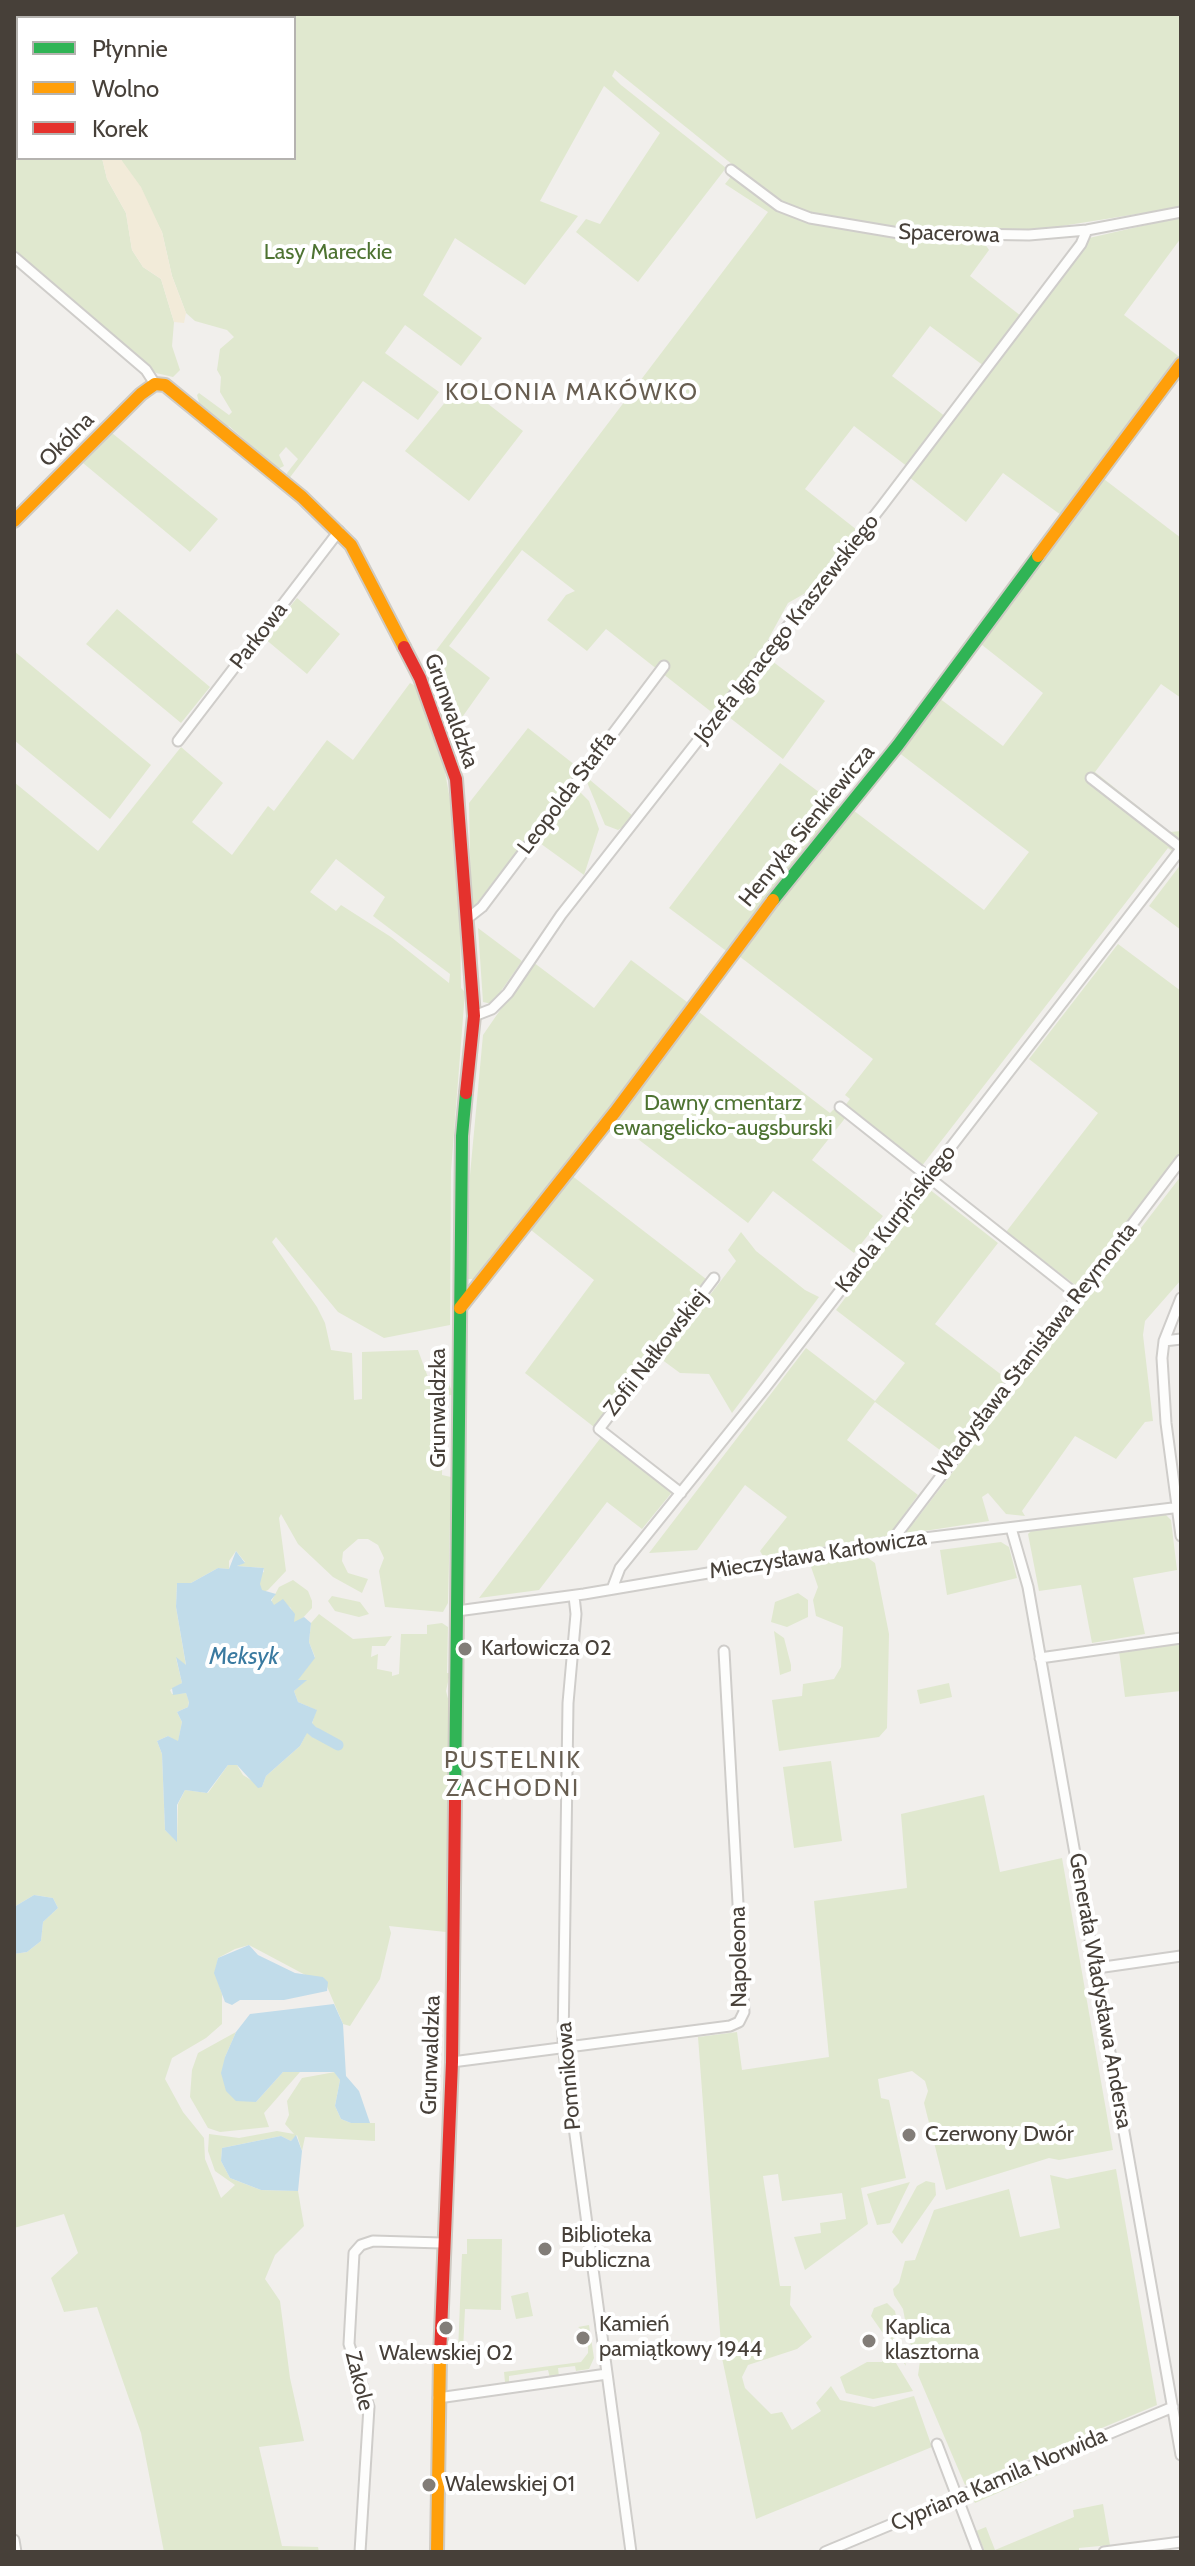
<!DOCTYPE html>
<html>
<head>
<meta charset="utf-8">
<style>
	body { margin:0 }
	#map { position:relative; width:1195px; height:2566px; overflow:hidden; background:#f1efec; font-family:Cabin,sans-serif }
	canvas { display:block }
	.frame { position:absolute; inset:0; border:16px solid #474039; pointer-events:none }
	.legend { position:absolute; left:16px; top:16px; width:280px; height:144px; box-sizing:border-box; background:#fff; border:2px solid #b5b3b0; margin:0; padding:10px 14px; list-style:none; font-size:24px; color:#474039 }
	.legend li { display:flex; align-items:center; gap:16px; height:40px }
	.legend b { width:40px; border:2px solid #b5b3b0 }
</style>
</head>
<body>
<div id="map">
<canvas width="1195" height="2566"></canvas>
<div class="frame"></div>
<ul class="legend">
<li><b style="height:10px;background:#30b455"></b>Płynnie</li>
<li><b style="height:10px;background:#ff9f0a"></b>Wolno</li>
<li><b style="height:10px;background:#e5322d"></b>Korek</li>
</ul>
</div>
<script>
const c = document.querySelector('canvas').getContext('2d');
c.lineJoin = 'round';
function fillPath(path, color) { c.fillStyle = color; c.fill(path, 'evenodd'); }
const shape = rows => new Path2D(rows.map(r => 'M' + r).join(''));
function strokePath(path, color, width, dash) { c.strokeStyle = color; c.lineWidth = width; c.lineCap = dash ? 'butt' : 'round'; c.setLineDash(dash || []); c.stroke(path); }
function label(font, color, halo, rows, align = 'center') {
  c.font = font + ' Cabin,sans-serif'; c.lineWidth = 8; c.setLineDash([]); c.textBaseline = 'middle'; c.strokeStyle = halo; c.fillStyle = color; for (const [text, x, y, turn = 0] of rows) {
    c.save(); c.translate(x, y); c.rotate((+turn || 0) * Math.PI / 180); c.textAlign = isNaN(turn) ? turn : align; if (halo) c.strokeText(text, 0, 0); c.fillText(text, 0, 0); c.restore();
  }
}
const green = shape([
	[14,14,117,14,116,18,25,18],
	[126,14,1181,14,1181,207,1018,233,916,231,823,217,774,198,615,70,612,76,621,85,726,168,638,282,576,232,586,219,600,224,660,133,604,86,540,201,578,216,525,285,455,238,423,295,482,338,461,366,405,325,385,353,439,392,418,420,363,381,288,480,287,473,298,459,286,447,279,455,284,466,278,469,229,426,227,428,200,406,197,395,199,393,229,415,232,412,220,392,221,377,217,370,220,349,234,337,227,330,195,321,186,313,172,276,162,232,120,158,294,158,294,18,125,18],
	[18,35,18,158,102,158,107,179,126,213,132,250,143,267,161,279,174,322,172,346,180,370,173,377,156,373,145,365,14,249,14,38],
	[733,174,773,206,884,234,983,241,989,250,970,276,1021,316,984,366,930,326,892,376,946,417,908,467,854,426,805,489,857,530,809,591,788,603,764,647,714,714,606,629,587,651,547,620,566,595,575,591,522,550,449,646,490,678,458,723,445,727,422,669,768,212,725,184],
	[1181,217,1181,238,1124,315,1181,358,1061,515,1003,473,966,522,909,477,1089,238],
	[461,383,523,431,469,501,405,451],
	[112,433,218,519,190,552,83,463],
	[1100,476,1181,538,1181,698,1161,684,1095,772,1170,832,1181,831,1181,843,1173,852,1168,848,921,1167,844,1107,850,1099,845,1095,873,1059,739,956,849,807,984,910,1029,852,898,752,939,698,1003,746,1043,693,977,641],
	[297,598,340,634,307,674,264,638],
	[117,609,210,687,181,723,86,644],
	[14,651,151,765,110,819,14,740],
	[768,658,825,701,783,759,725,714],
	[410,683,416,686,444,766,455,828,460,902,461,988,465,992,451,1171,450,1325,384,1338,338,1312,276,1237,272,1242,317,1307,325,1323,331,1350,352,1353,354,1400,362,1399,362,1352,418,1350,429,1380,444,1374,454,1395,443,1395,442,1475,451,1477,448,1603,443,1612,385,1607,379,1571,384,1558,378,1545,368,1539,358,1539,343,1552,342,1561,348,1573,368,1579,362,1593,333,1577,298,1544,281,1514,279,1518,286,1571,268,1590,259,1594,248,1586,244,1579,264,1572,264,1568,237,1566,245,1562,236,1551,229,1561,229,1569,218,1568,191,1583,177,1583,176,1607,186,1666,176,1658,182,1683,170,1690,172,1694,186,1693,189,1701,188,1707,177,1712,182,1722,178,1742,168,1736,157,1741,162,1754,165,1830,177,1841,178,1804,185,1790,208,1793,228,1765,237,1765,243,1775,262,1787,266,1776,300,1746,307,1732,313,1738,319,1730,312,1724,316,1710,298,1702,294,1691,306,1680,297,1680,315,1657,309,1642,311,1623,319,1614,353,1639,392,1636,385,1646,372,1646,371,1657,378,1654,377,1669,392,1672,392,1676,399,1674,401,1634,427,1634,427,1625,442,1623,448,1627,447,1673,450,1673,446,1691,450,1706,446,1932,389,1926,391,1933,380,1979,350,2026,343,2024,323,1977,311,1978,249,1945,235,1949,218,1958,215,1973,222,1994,222,2024,206,2038,172,2058,165,2079,183,2112,204,2138,205,2159,221,2198,235,2185,215,2171,208,2151,209,2134,239,2138,277,2131,294,2134,285,2124,289,2115,287,2101,302,2078,335,2072,340,2080,335,2106,341,2119,351,2123,375,2123,375,2141,305,2137,302,2151,297,2135,291,2141,281,2136,222,2148,221,2161,230,2178,261,2190,298,2191,304,2226,275,2255,265,2279,280,2301,290,2378,304,2441,259,2447,282,2546,318,2547,319,2552,164,2552,141,2433,97,2307,64,2312,51,2278,78,2253,64,2214,14,2228,14,1954,27,1952,41,1941,43,1922,58,1908,53,1898,34,1895,14,1907,14,782,98,851,181,747,223,783,192,822,232,855,268,806,274,811,327,740,353,760],
	[336,859,385,897,373,916,450,974,449,983,391,937,341,905,336,911,310,892],
	[528,728,580,769,475,906,471,903,469,803],
	[780,763,839,807,729,953,669,908],
	[584,775,633,816,628,824,618,830,605,825],
	[579,791,589,801,599,829,584,875,537,841,574,792],
	[1181,864,1181,930,1149,906],
	[478,928,522,961,492,1004,483,1002],
	[1118,944,1181,991,1181,1154,1078,1287,1006,1232,1098,1113,1029,1059],
	[631,960,691,1005,517,1228,490,1257,478,1279,468,1279,470,1175,483,1035,533,962,594,1008],
	[695,1009,830,1113,835,1108,846,1117,812,1160,883,1216,854,1253,773,1191,748,1223,613,1120],
	[571,1175,706,1279,594,1427,525,1373,594,1280,531,1230],
	[1181,1176,1181,1280,1145,1321,1143,1335,1153,1421,1145,1422,1116,1459,1075,1436,1022,1511,1025,1516,1006,1514,988,1493,982,1497,989,1521,763,1556,760,1551,787,1517,745,1485,697,1550,649,1553,806,1348,875,1401,905,1363,836,1310,929,1189,998,1243,935,1324,1007,1379,948,1456,875,1402,847,1440,918,1495,898,1523,915,1521],
	[741,1232,756,1251,805,1290,819,1297,732,1413,709,1374,680,1373,661,1359,736,1261,728,1250],
	[602,1436,673,1491,642,1529,607,1502,539,1590,479,1598],
	[1164,1513,1171,1520,1177,1570,1133,1578,1145,1634,1092,1643,1081,1585,1039,1591,1028,1534,1033,1529],
	[1001,1542,1009,1547,1017,1578,947,1595,940,1550],
	[865,1556,875,1563,889,1634,887,1728,879,1737,779,1751,772,1700,802,1696,803,1684,834,1679,841,1667,843,1627,816,1616,813,1600,818,1587,810,1564],
	[293,1580,308,1591,312,1601,312,1608,299,1622,294,1622,291,1608,285,1604,274,1606,271,1602,279,1587],
	[798,1593,808,1600,808,1617,787,1627,771,1622,775,1602],
	[332,1596,360,1602,369,1614,359,1617,335,1611,328,1601],
	[774,1631,784,1638,791,1665,791,1671,780,1675],
	[1181,1642,1181,1691,1125,1697,1119,1651],
	[949,1683,952,1697,920,1704,917,1690],
	[831,1761,842,1841,794,1848,783,1767],
	[984,1795,1000,1872,1062,1858,1113,2150,1059,2160,1049,2158,946,2190,924,2103,928,2091,925,2081,912,2071,878,2079,881,2098,889,2100,906,2178,861,2188,868,2224,805,2270,794,2237,821,2233,820,2223,846,2219,842,2193,782,2201,778,2174,763,2176,780,2286,791,2286,790,2305,812,2337,797,2349,748,2365,742,2377,745,2388,771,2414,782,2412,792,2430,821,2411,816,2403,831,2386,840,2400,874,2407,914,2396,932,2447,756,2519,722,2358,698,2037,737,2032,742,2070,829,2057,814,1901,907,1888,901,1814],
	[236,2032,225,2057,256,2102,283,2072,300,2072,264,2113,269,2127,220,2132,208,2128,190,2097,192,2070,198,2053],
	[1116,2169,1157,2405,965,2485,918,2375,920,2361,909,2341,903,2309,894,2295,893,2289,899,2283,905,2261,915,2260,934,2210,1009,2189,1020,2237,1060,2228,1050,2175,1067,2179],
	[926,2181,935,2183,936,2195,902,2244,892,2232,917,2186],
	[910,2182,890,2223,877,2225,867,2194],
	[467,2239,502,2239,501,2310,465,2309,463,2351,458,2351,462,2254,467,2254],
	[528,2292,533,2316,516,2319,511,2296],
	[887,2303,895,2311,906,2366,871,2316,874,2308],
	[589,2325,594,2358,589,2369,576,2371,575,2366,558,2368,559,2377,550,2378,548,2370,509,2376,509,2382,505,2382,504,2372,581,2362,588,2353,588,2342,586,2333,578,2327],
	[888,2350,913,2391,873,2399,846,2393,840,2377,867,2362,882,2362],
	[1041,2467,1043,2473,975,2503,972,2497],
	[1103,2504,1110,2545,1079,2548,1079,2552,985,2552,976,2531,986,2527,995,2550,1074,2517,1073,2510]
]);
const sand = shape([
	[102,158,120,158,141,187,162,232,172,276,186,313,184,323,174,322,161,279,143,267,132,250,126,213,107,179]
]);
const water = shape([
	[236,1551,245,1563,237,1566,264,1568,260,1584,262,1590,276,1594,271,1600,274,1605,283,1599,295,1614,294,1622,304,1617,311,1623,309,1642,315,1658,298,1680,307,1680,294,1691,298,1702,317,1710,312,1723,319,1730,313,1738,307,1733,300,1746,266,1776,262,1787,258,1788,237,1765,228,1765,207,1793,185,1790,177,1805,177,1842,165,1830,162,1754,157,1741,168,1736,178,1741,182,1722,177,1712,188,1707,189,1702,186,1693,173,1695,172,1688,182,1683,176,1657,186,1665,176,1607,177,1583,191,1583,218,1568,229,1569],
	[34,1895,53,1898,58,1908,43,1922,41,1941,27,1952,14,1954,14,1907],
	[249,1945,258,1955,295,1973,323,1977,328,1982,327,1991,284,2000,240,2000,232,2005,225,2002,214,1973,218,1958],
	[334,2004,343,2024,346,2076,359,2091,370,2123,351,2123,341,2119,335,2106,340,2080,334,2072,283,2072,256,2102,236,2101,226,2091,221,2073,225,2057,236,2032,250,2014],
	[296,2135,302,2151,298,2191,261,2190,230,2178,221,2161,222,2148,281,2136,291,2141]
]);
const canal = shape([
	[316,1733,338,1745]
]);
const street = shape([
	[731,170,779,206,810,218,899,233,1029,235,1087,230,1181,212],
	[14,257,146,370,155,384],
	[178,741,339,531],
	[1091,778,1181,848],
	[468,918,482,907,664,666],
	[474,1016,492,1009,508,993,561,915,882,506,1081,244,1087,230],
	[840,1107,1076,1294],
	[1181,1298,1164,1341,1162,1358,1166,1423,1181,1536],
	[1164,1341,1181,1339],
	[681,1493,599,1429,714,1278],
	[1011,1528,1028,1587,1181,2455],
	[891,1542,1181,1160],
	[612,1589,620,1568,765,1388,1181,849],
	[574,1596,576,1614,568,1703,563,2045,631,2552],
	[457,1611,584,1594,891,1542,1181,1507],
	[1040,1658,1181,1638],
	[1097,1968,1181,1956],
	[452,2062,730,2026,739,2022,744,2012,724,1651],
	[438,2398,607,2374],
	[937,2444,978,2552],
	[14,2540,16,2552],
	[360,2552,369,2407,349,2344,354,2253,361,2245,373,2241,442,2243],
	[825,2552,1173,2407],
	[1104,2552,1181,2542]
]);
const fast = shape([
	[773,900,898,745,1038,556],
	[455,1800,462,1136,466,1093]
]);
const slow = shape([
	[14,521,141,394,155,384,165,385,302,497,351,545,404,647],
	[1038,556,1181,364],
	[460,1308,615,1112,773,900],
	[437,2552,440,2356]
]);
const jam = shape([
	[404,647,420,678,456,779,474,1016,466,1093],
	[440,2356,452,2062,455,1800]
]);
const markers = [
	[465,1649,8,"#827d78"],
	[909,2135,8,"#827d78"],
	[545,2249,8,"#827d78"],
	[446,2328,8,"#827d78"],
	[583,2338,8,"#827d78"],
	[869,2341,8,"#827d78"],
	[429,2485,8,"#827d78"]
];
const streetNames = [
	["Spacerowa",949,234,2],
	["Okólna",67,440,-45],
	["Józefa Ignacego Kraszewskiego",787,629,-52],
	["Parkowa",259,636,-52],
	["Grunwaldzka",451,711,70],
	["Leopolda Staffa",567,793,-53],
	["Henryka Sienkiewicza",807,826,-51],
	["Karola Kurpińskiego",896,1219,-52],
	["Władysława Stanisława Reymonta",1035,1350,-52],
	["Zofii Nałkowskiej",656,1353,-52],
	["Grunwaldzka",439,1408,-90],
	["Mieczysława Karłowicza",818,1555,-9],
	["Napoleona",739,1957,-91],
	["Generała Władysława Andersa",1100,1991,80],
	["Grunwaldzka",431,2055,-88],
	["Pomnikowa",569,2076,-95],
	["Zakole",359,2381,76],
	["Cypriana Kamila Norwida",999,2480,-23]
];
const parkNames = [
	["Lasy Mareckie",328,253],
	["Dawny cmentarz",723,1104],
	["ewangelicko-augsburski",723,1129]
];
const poiNames = [
	["Karłowicza 02",481,1649],
	["Czerwony Dwór",925,2135],
	["Biblioteka",561,2236],
	["Publiczna",561,2261],
	["Kamień",599,2325],
	["pamiątkowy 1944",599,2350],
	["Kaplica",885,2328],
	["klasztorna",885,2353],
	["Walewskiej 02",446,2354,"center"],
	["Walewskiej 01",445,2485]
];
const neighbourhoodNames = [
	["KOLONIA MAKÓWKO",572,393],
	["PUSTELNIK",513,1761],
	["ZACHODNI",513,1789]
];
const waterNames = [
	["Meksyk",244,1657]
];
fillPath(green, '#e0e8cf');
fillPath(sand, '#f2ebd9');
fillPath(water, '#c1dcea');
strokePath(canal, '#c1dcea', 11);
strokePath(street, '#cfcdca', 13);
strokePath(fast, '#cfcbc4', 16);
strokePath(slow, '#cfcbc4', 16);
strokePath(jam, '#cfcbc4', 16);
strokePath(street, '#fdfdfc', 9);
strokePath(fast, '#30b455', 12);
strokePath(slow, '#ff9f0a', 12);
strokePath(jam, '#e5322d', 12);
for (const [x, y, r, color] of markers) { const dot = new Path2D(); dot.arc(x, y, r, 0, 2 * Math.PI); c.fillStyle = color; c.fill(dot); strokePath(dot, '#fff', 3); }
label('22px', '#474039', '#fff', streetNames);
label('22px', '#4e7332', '#fff', parkNames);
label('22px', '#474039', '#fff', poiNames, 'left');
c.letterSpacing = '2px';
label('24px', '#685e51', '#fff', neighbourhoodNames);
c.letterSpacing = '0px';
label('italic 24px', '#3a7aa0', '#fff', waterNames);
</script>
</body>
</html>
